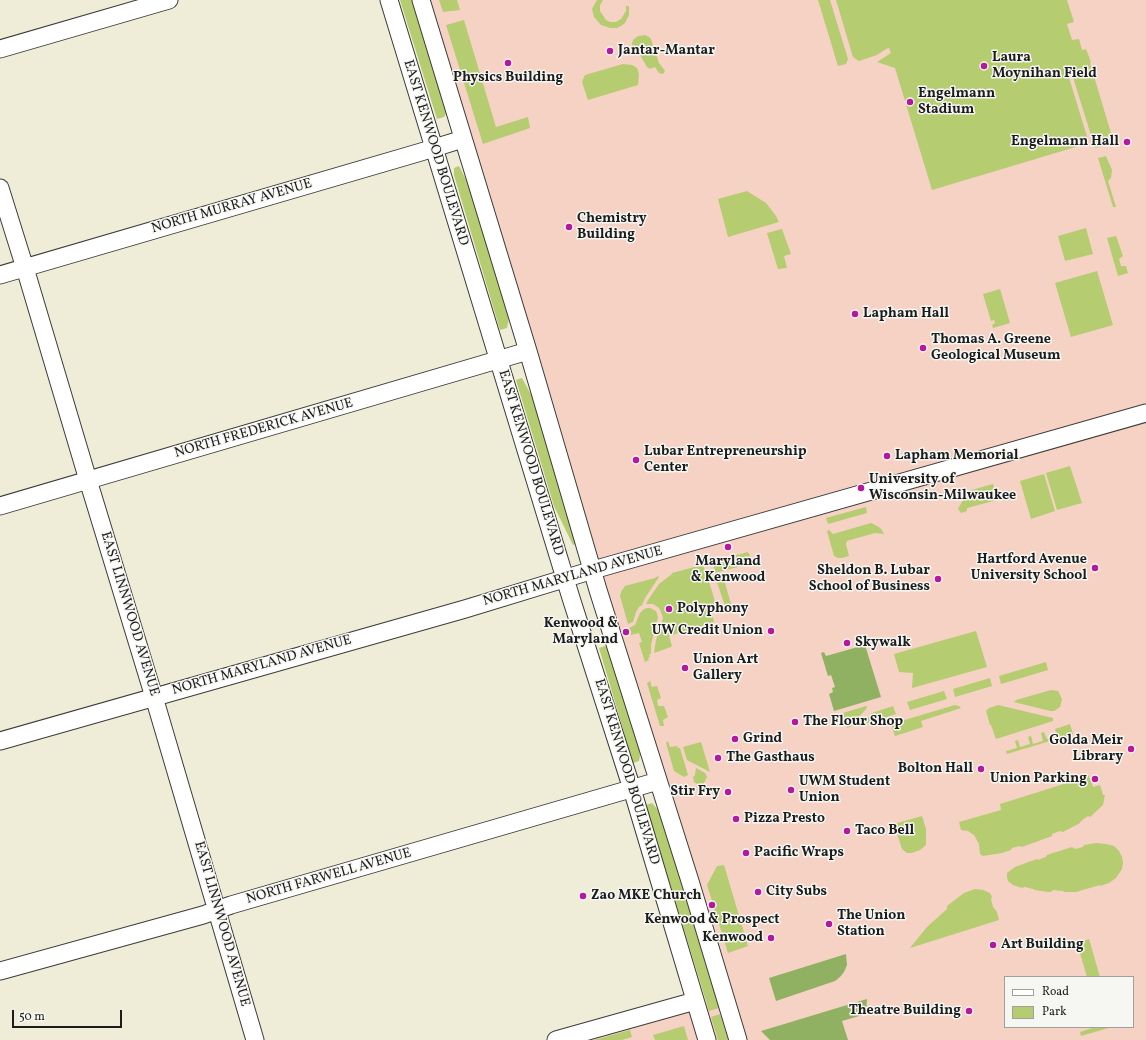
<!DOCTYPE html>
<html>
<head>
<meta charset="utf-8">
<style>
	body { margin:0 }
	#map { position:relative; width:1146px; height:1040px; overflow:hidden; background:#efecd8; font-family:Vollkorn,serif }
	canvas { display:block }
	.legend { position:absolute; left:1004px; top:976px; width:130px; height:52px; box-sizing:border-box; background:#f6f6f2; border:1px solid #9f9f9c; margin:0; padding:5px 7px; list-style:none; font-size:12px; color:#1c1c1c }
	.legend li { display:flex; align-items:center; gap:8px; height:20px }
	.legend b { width:20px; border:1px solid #9f9f9c }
	.scale { position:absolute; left:12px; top:1010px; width:110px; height:18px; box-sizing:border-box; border:2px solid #1c1c1c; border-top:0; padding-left:5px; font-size:12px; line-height:14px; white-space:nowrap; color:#1c1c1c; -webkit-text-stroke:3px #f6f6f2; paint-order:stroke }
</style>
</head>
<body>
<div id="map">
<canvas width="1146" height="1040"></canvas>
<ul class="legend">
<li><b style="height:5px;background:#fff"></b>Road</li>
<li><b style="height:11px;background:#b5cc70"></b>Park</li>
</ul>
<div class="scale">50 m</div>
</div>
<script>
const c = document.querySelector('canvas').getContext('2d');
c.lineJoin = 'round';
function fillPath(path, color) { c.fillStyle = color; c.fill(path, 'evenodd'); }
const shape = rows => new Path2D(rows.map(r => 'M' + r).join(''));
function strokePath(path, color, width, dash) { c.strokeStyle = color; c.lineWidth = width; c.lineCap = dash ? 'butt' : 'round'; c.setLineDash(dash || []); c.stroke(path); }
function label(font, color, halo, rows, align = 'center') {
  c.font = font + ' Vollkorn,serif'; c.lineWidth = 3; c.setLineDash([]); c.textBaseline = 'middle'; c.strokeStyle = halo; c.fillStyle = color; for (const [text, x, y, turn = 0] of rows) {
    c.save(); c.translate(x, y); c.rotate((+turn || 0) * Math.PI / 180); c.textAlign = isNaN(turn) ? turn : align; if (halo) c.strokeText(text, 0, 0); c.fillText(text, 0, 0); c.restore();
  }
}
const built = shape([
	[430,0,1146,0,1146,1040,589,1040,729,996],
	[1005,977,1133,977,1133,1027,1005,1027]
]);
const green = shape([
	[400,0,417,0,447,112,444,117,437,119],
	[439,0,457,0,460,10,443,12],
	[597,0,603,0,600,5,600,11,606,20,610,22,616,22,621,19,626,11,626,6,629,6,629,15,625,23,621,26,617,28,610,28,601,25,594,17,592,9],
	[818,0,830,0,848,59,846,64,838,66],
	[836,0,1067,0,1074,22,1067,24,1072,40,1079,39,1082,50,1086,49,1091,62,1090,63,1111,133,1111,134,1108,135,1108,138,1101,139,1103,146,1095,148,1071,71,1067,71,1089,143,932,190,895,68,877,62,891,53,889,48,886,49,877,55,859,61,853,57],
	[464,20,496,127,528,117,530,128,483,144,446,25],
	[645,35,649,37,651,39,659,63,665,71,663,74,659,73,655,67,650,69,647,67,640,55,634,52,632,44,633,40,638,36],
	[623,64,632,65,637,68,639,74,638,85,588,100,582,82,585,75],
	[1106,156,1112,170,1111,178,1108,181,1116,207,1113,207,1098,158],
	[459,166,479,205,509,318,507,328,500,330,454,175,454,168],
	[747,191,766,203,776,216,779,222,728,237,718,199],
	[1086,228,1093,254,1065,261,1058,236],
	[782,229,791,254,784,256,787,268,778,269,767,233],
	[1116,236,1123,256,1119,259,1121,266,1126,266,1128,273,1118,276,1107,238],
	[1097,271,1113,325,1071,337,1055,283],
	[1000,289,1010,323,993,328,992,325,995,323,994,320,991,321,983,294],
	[522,378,543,417,579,543,573,545,554,506,516,380],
	[1070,466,1082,503,1057,510,1046,473],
	[1044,474,1055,511,1031,519,1020,481],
	[993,484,997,500,967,508,967,511,961,513,958,509,968,491],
	[866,507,867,513,828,524,826,518],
	[871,523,879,527,882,530,884,534,875,533,850,540,847,541,846,544,849,556,842,558,838,558,834,556,827,531,829,530,833,534],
	[748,552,748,553,749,553,750,558,745,565,715,573,714,566,718,560],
	[698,566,703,566,706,572,718,611,712,613,714,622,669,636,672,646,671,647,654,653,656,640,663,618,661,612,659,608,653,604,646,604,648,600,659,584,672,574,672,573],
	[722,573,732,607,726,609,715,576],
	[658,576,659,577,645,598,642,605,639,607,636,612,633,622,628,624,620,596,621,592,625,586,655,578],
	[647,608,650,608,656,611,658,617,651,645,651,654,649,654,650,657,648,658,649,660,645,662,639,643,642,642,639,633,631,635,629,628,635,625,640,613,644,609],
	[976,631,987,667,912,688,913,673,899,672,894,654],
	[605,646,613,657,639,746,640,755,639,761,633,763,599,648],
	[1046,662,1048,670,1001,684,999,676],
	[990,678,992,686,955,697,953,689],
	[650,681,652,687,657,686,661,698,657,700,658,706,664,706,668,717,663,720,664,726,660,726,647,683],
	[1051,690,1058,691,1062,699,1060,707,1054,711,1050,711,1014,702,1016,700],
	[944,691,947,699,910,710,907,702],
	[955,705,959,706,961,708,921,721,923,727,895,736,891,724],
	[998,705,1053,718,1053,721,996,739,991,725,990,725,986,711,989,708],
	[866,706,867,707,866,709,850,727,847,728,843,713],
	[893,706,896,714,862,725,872,713],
	[1070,724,1073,734,1007,754,1006,751,1017,748,1015,741,1018,740,1020,747,1030,744,1028,737,1031,736,1033,744,1043,741,1041,733,1044,732,1047,739,1057,737,1055,729],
	[668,741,670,747,677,746,678,748,680,748,688,775,684,777,674,771,666,743],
	[701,742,710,772,687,760,683,747],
	[696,768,705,773,707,777,702,787,694,782,693,777,695,775],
	[1088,775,1089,776,1093,787,1100,785,1103,795,1105,795,1103,805,1090,817,1088,816,1081,821,1080,823,1063,832,1060,831,1052,834,1052,836,1022,847,1020,846,1012,848,1011,850,1002,853,983,856,980,854,979,844,974,835,968,831,961,830,959,822,1001,810,1000,804,1086,777,1086,776],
	[652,803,658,810,663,823,719,1008,709,1011,646,805],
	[922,816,926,829,926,844,925,846,920,850,912,853,907,853,902,849,894,824],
	[1096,843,1106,844,1114,846,1119,851,1122,857,1123,863,1122,869,1116,878,1109,883,1100,886,1100,885,1076,892,1064,892,1063,891,1053,890,1051,892,1048,892,1035,890,1033,889,1025,887,1022,888,1013,885,1008,881,1007,877,1007,873,1015,867,1037,859,1038,860,1043,858,1046,857,1047,855,1053,853,1072,847,1075,849,1083,847,1084,845],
	[724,865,748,946,728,953,707,885,717,866,718,866],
	[975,889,983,890,990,893,992,897,991,899,993,907,997,912,999,920,910,948,927,927,947,909,947,906,964,893],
	[1089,939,1100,977,1087,977,1077,943],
	[720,1014,728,1040,718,1040,711,1017],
	[684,1026,688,1040,655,1040,653,1035],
	[1095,1027,1112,1027,1081,1036,1080,1032],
	[630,1030,632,1037,622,1040,594,1040]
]);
const forest = shape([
	[865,645,881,697,834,711,829,694,833,692,832,688,835,687,831,675,828,676,821,653,824,652,826,656],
	[846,954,847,965,844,972,840,977,835,981,776,1001,769,978],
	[867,999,866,1014,842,1021,848,1040,770,1040,761,1031]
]);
const minor = shape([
	[389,0,571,598,632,789,707,1040],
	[421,0,528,351,598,590,690,881,738,1040],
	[0,49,169,0],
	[0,188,25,268,88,480,154,697,255,1040],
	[0,275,421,152,463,139],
	[0,506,528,351],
	[0,741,465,609,593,570,1146,413],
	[0,971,203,915,231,905,658,781],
	[556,1040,695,1001]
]);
const markers = [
	[610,51,4,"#b5179e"],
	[508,63,4,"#b5179e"],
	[984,66,4,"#b5179e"],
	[910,102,4,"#b5179e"],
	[1127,142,4,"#b5179e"],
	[569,227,4,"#b5179e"],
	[855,314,4,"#b5179e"],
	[923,348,4,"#b5179e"],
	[887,456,4,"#b5179e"],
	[636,460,4,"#b5179e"],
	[861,488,4,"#b5179e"],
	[728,547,4,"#b5179e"],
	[1095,568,4,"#b5179e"],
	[938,579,4,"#b5179e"],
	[669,609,4,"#b5179e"],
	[771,631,4,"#b5179e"],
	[626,632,4,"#b5179e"],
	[847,643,4,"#b5179e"],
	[685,668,4,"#b5179e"],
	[795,722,4,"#b5179e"],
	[735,739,4,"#b5179e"],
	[1131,749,4,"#b5179e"],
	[718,758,4,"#b5179e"],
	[981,769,4,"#b5179e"],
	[1095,779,4,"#b5179e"],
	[791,790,4,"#b5179e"],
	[728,792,4,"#b5179e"],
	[736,819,4,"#b5179e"],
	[847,831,4,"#b5179e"],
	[746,853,4,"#b5179e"],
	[758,892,4,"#b5179e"],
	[583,896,4,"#b5179e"],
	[712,905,4,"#b5179e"],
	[829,924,4,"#b5179e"],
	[771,938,4,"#b5179e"],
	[993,945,4,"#b5179e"],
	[969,1011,4,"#b5179e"]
];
const poiNames = [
	["Jantar-Mantar",618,51],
	["Laura",992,58],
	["Moynihan Field",992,74],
	["Physics Building",508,78,"center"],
	["Engelmann",918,94],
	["Stadium",918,110],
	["Engelmann Hall",1119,142,"right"],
	["Chemistry",577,219],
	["Building",577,235],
	["Lapham Hall",863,314],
	["Thomas A. Greene",931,340],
	["Geological Museum",931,356],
	["Lubar Entrepreneurship",644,452],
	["Center",644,468],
	["Lapham Memorial",895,456],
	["University of",869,480],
	["Wisconsin-Milwaukee",869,496],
	["Hartford Avenue",1087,560,"right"],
	["University School",1087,576,"right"],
	["Maryland",728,562,"center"],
	["& Kenwood",728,578,"center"],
	["Sheldon B. Lubar",930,571,"right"],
	["School of Business",930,587,"right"],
	["Polyphony",677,609],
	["Kenwood &",618,624,"right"],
	["Maryland",618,640,"right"],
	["UW Credit Union",763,631,"right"],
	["Skywalk",855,643],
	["Union Art",693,660],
	["Gallery",693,676],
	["The Flour Shop",803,722],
	["Grind",743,739],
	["Golda Meir",1123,741,"right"],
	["Library",1123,757,"right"],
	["The Gasthaus",726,758],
	["Bolton Hall",973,769,"right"],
	["Union Parking",1087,779,"right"],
	["UWM Student",799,782],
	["Union",799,798],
	["Stir Fry",720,792,"right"],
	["Pizza Presto",744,819],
	["Taco Bell",855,831],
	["Pacific Wraps",754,853],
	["City Subs",766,892],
	["Zao MKE Church",591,896],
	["The Union",837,916],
	["Station",837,932],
	["Kenwood & Prospect",712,920,"center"],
	["Kenwood",763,938,"right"],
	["Art Building",1001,945],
	["Theatre Building",961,1011,"right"]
];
const streetNames = [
	["EAST KENWOOD BOULEVARD",435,153,73],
	["NORTH MURRAY AVENUE",232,207,-16],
	["NORTH FREDERICK AVENUE",264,429,-16],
	["EAST KENWOOD BOULEVARD",530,463,73],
	["NORTH MARYLAND AVENUE",573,577,-16],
	["EAST LINNWOOD AVENUE",129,614,73],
	["NORTH MARYLAND AVENUE",262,666,-16],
	["EAST KENWOOD BOULEVARD",626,772,73],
	["NORTH FARWELL AVENUE",329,877,-16],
	["EAST LINNWOOD AVENUE",221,924,74]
];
fillPath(built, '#f6d2c5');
fillPath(green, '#b5cc70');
fillPath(forest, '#90b062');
strokePath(minor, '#3c3b38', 19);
strokePath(minor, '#fff', 17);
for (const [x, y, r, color] of markers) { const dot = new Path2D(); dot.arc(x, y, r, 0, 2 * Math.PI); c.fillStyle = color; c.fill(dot); strokePath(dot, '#f6f6f2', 1.5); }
label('bold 14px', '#1c1c1c', '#f6f6f2', poiNames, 'left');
label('14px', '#1c1c1c', '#f6f6f2', streetNames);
</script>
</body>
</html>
